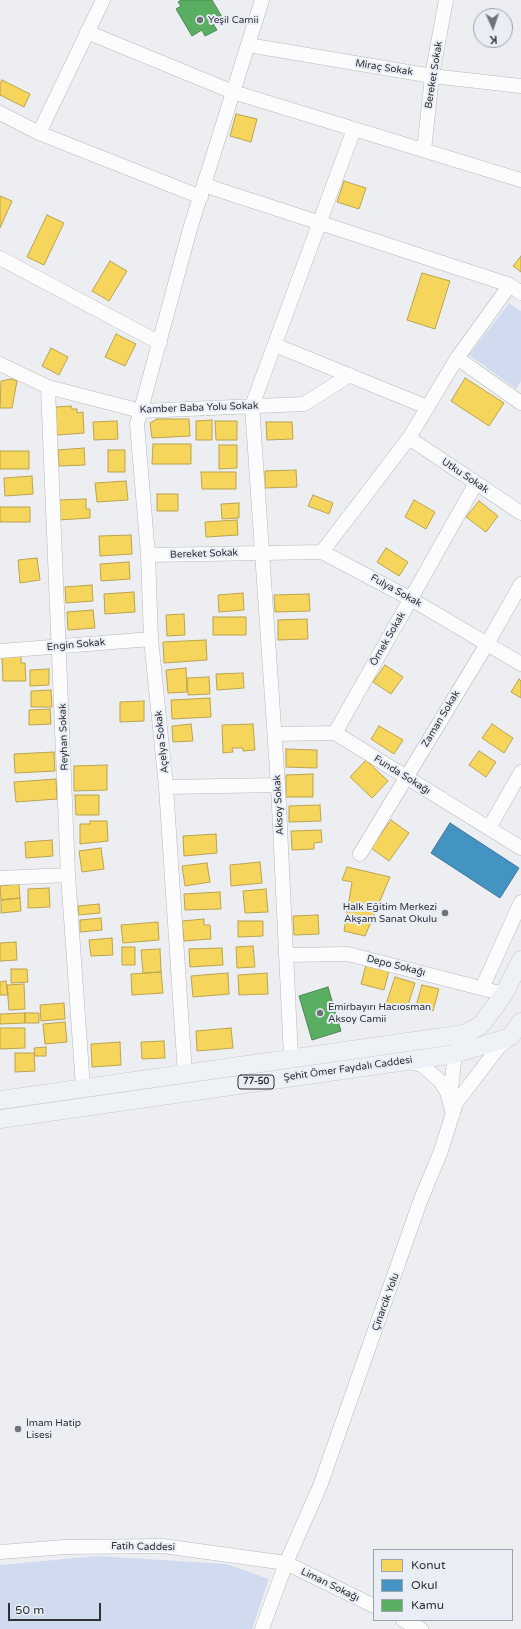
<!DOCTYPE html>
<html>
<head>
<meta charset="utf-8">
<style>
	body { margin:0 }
	#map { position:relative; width:521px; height:1629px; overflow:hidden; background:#eceef2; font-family:"Varela Round",sans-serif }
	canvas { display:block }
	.legend { position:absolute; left:373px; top:1549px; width:140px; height:72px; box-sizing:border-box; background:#e8edf6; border:1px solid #9ea2a9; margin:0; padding:5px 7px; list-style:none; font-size:12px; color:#2f3135 }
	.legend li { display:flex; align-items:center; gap:8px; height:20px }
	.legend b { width:20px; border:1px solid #9ea2a9 }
	.north { position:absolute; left:473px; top:8px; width:40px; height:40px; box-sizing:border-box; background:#e8edf6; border:1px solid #9ea2a9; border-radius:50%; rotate:177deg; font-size:11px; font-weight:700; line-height:16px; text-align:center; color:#2f3135 }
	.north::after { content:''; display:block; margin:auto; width:14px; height:18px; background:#717377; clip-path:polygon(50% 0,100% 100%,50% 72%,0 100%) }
	.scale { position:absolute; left:8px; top:1603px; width:93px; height:18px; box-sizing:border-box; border:2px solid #2f3135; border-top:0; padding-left:5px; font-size:12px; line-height:14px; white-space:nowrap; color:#2f3135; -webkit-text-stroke:3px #e8edf6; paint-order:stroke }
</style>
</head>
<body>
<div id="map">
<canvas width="521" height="1629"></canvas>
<ul class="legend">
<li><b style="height:11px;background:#f6d55c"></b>Konut</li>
<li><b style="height:11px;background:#4393c3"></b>Okul</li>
<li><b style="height:11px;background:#5aae61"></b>Kamu</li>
</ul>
<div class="north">K</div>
<div class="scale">50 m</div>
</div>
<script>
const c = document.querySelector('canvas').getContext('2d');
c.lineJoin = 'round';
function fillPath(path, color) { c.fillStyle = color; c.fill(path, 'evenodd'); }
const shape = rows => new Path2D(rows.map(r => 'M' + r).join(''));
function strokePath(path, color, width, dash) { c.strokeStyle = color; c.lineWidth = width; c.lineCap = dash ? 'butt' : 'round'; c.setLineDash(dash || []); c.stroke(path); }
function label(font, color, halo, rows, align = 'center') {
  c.font = font + ' "Varela Round",sans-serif'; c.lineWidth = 4; c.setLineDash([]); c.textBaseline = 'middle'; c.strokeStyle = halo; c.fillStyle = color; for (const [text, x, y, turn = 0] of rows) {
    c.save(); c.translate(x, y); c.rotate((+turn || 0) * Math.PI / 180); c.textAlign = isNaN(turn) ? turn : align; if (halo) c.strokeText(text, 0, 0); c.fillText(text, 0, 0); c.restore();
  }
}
const green = shape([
	[509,303,521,311,521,381,516,389,469,355],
	[98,1556,226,1564,269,1579,252,1629,0,1629,0,1565]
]);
const homes = shape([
	[2,80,30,94,24,107,0,95,0,84,2,80],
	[236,114,257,119,251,142,230,136,236,114],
	[344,181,366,188,359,209,337,202,344,181],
	[0,196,12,201,0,228,0,196],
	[47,215,64,223,44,265,27,257,47,215],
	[521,256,521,272,513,266,521,256],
	[110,261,127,271,109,301,92,291,110,261],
	[422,273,450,281,435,329,407,320,422,273],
	[116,334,136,344,125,366,105,357,116,334],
	[51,348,68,357,59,375,42,366,51,348],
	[465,378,504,403,489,426,451,401,465,378],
	[11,379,17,381,12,408,0,408,1,381,11,379],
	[71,406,72,409,77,409,77,413,83,412,84,433,57,435,55,407,71,406],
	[157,419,189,419,190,436,152,438,150,423,157,419],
	[212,420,212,440,196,440,196,421,212,420],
	[117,421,118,439,94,440,93,422,117,421],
	[215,421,237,421,237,440,216,440,215,421],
	[266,422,292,422,293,439,267,440,266,422],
	[153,444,191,444,191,464,152,464,153,444],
	[219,445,237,445,237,468,219,469,219,445],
	[84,448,85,465,59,466,58,450,84,448],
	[108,450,125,450,125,472,108,472,108,450],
	[0,451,29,451,29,469,0,469,0,451],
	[296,470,297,487,265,488,265,471,296,470],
	[201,472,236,472,236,489,202,489,201,472],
	[32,476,33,494,5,496,4,478,32,476],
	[126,481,128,500,97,502,95,483,126,481],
	[157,494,178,494,178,511,157,511,157,494],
	[313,495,333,503,329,514,308,506,313,495],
	[86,499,86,509,90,509,90,518,59,520,58,500,86,499],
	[414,500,435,512,426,529,405,517,414,500],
	[479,501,498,516,486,532,466,517,479,501],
	[239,503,239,518,222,519,221,504,239,503],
	[0,507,30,507,30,522,0,522,0,507],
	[237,520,238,535,206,537,205,522,237,520],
	[131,535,132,554,100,556,99,536,131,535],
	[386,548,408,562,399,576,377,562,386,548],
	[37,558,40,580,20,583,18,560,37,558],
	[129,562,130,579,101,581,100,564,129,562],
	[92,585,93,601,66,603,65,587,92,585],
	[134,592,135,612,105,614,104,594,134,592],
	[243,593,244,610,219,612,218,595,243,593],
	[309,594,310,611,275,612,274,595,309,594],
	[93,610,95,628,68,630,67,612,93,610],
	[184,614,185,635,167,636,166,615,184,614],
	[213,617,246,617,246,635,213,635,213,617],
	[307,619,308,639,278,640,278,620,307,619],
	[206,640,207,660,164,663,163,642,206,640],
	[21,656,21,663,25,663,26,681,3,681,2,657,21,656],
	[385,665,403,677,391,694,373,682,385,665],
	[186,668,187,692,168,693,166,670,186,668],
	[49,669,49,685,30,686,30,670,49,669],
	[243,673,244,688,217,690,216,674,243,673],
	[209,677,210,694,188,695,187,678,209,677],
	[519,679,521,681,521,698,511,692,519,679],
	[51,690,52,707,31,707,31,691,51,690],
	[210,698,211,717,172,719,171,700,210,698],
	[144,701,144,721,120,722,120,702,144,701],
	[50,709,51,724,29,725,29,710,50,709],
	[191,724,193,741,173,742,172,726,191,724],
	[253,724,255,750,243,751,243,748,232,748,233,752,223,753,222,725,253,724],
	[492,724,513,738,504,753,482,738,492,724],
	[379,726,403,740,394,754,371,739,379,726],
	[286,749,317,750,317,768,286,767,286,749],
	[479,751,496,762,486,777,469,765,479,751],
	[54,752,55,771,15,773,14,754,54,752],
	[366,760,388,781,372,798,350,777,366,760],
	[107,765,107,790,74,791,74,766,107,765],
	[313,774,313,797,286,797,286,775,313,774],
	[56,779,57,799,16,802,14,782,56,779],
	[75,795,99,795,99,815,76,815,75,795],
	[320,805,321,821,289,822,289,806,320,805],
	[391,820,409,833,389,861,371,848,391,820],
	[90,821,107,821,108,841,80,844,80,824,90,824,90,821],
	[321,830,322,842,314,843,314,849,292,850,291,831,321,830],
	[216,834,217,853,184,856,183,836,216,834],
	[52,840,53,856,26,858,25,842,52,840],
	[101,848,104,869,82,872,79,851,101,848],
	[260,862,262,883,231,886,230,865,260,862],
	[207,863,210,882,185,886,182,866,207,863],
	[347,867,390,877,365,936,344,931,352,882,342,880,347,867],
	[19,884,20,898,1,900,0,886,19,884],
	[49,888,50,907,28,908,28,889,49,888],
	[266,889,268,912,245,913,243,891,266,889],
	[220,892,221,909,185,910,184,894,220,892],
	[20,898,21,911,1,913,1,900,20,898],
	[99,904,100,913,79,915,78,906,99,904],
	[318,915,319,934,294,935,293,916,318,915],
	[101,918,102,930,80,932,80,920,101,918],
	[204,919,204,925,210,925,211,939,184,941,182,921,204,919],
	[238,921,263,921,263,936,238,937,238,921],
	[158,922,159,940,123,943,121,925,158,922],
	[112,938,113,955,91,956,89,940,112,938],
	[16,942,17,960,0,961,0,943,16,942],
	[253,946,255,967,237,968,236,947,253,946],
	[122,947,135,947,135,965,122,965,122,947],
	[222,948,223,965,190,967,189,949,222,948],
	[160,949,161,972,143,973,141,950,160,949],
	[366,965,389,971,384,990,361,984,366,965],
	[11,969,27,969,28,982,11,983,11,969],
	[161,972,163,993,132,995,131,974,161,972],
	[228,973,229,994,193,997,191,976,228,973],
	[267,973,268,994,239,995,238,975,267,973],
	[395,977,415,983,406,1011,386,1004,395,977],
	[6,981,8,995,0,995,0,982,6,981],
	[24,984,25,1009,9,1010,7,985,24,984],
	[422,985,439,989,433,1011,416,1006,422,985],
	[64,1003,65,1019,41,1021,40,1005,64,1003],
	[25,1013,25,1023,0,1024,0,1014,25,1013],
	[25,1013,39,1013,39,1023,25,1023,25,1013],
	[65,1022,67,1042,45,1044,43,1024,65,1022],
	[0,1028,25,1028,25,1048,0,1049,0,1028],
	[231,1028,233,1048,197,1051,196,1031,231,1028],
	[164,1041,165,1058,142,1059,141,1042,164,1041],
	[120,1042,121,1065,92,1067,91,1044,120,1042],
	[46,1047,46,1056,35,1056,34,1048,46,1047],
	[15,1053,34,1053,35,1071,15,1072,15,1053]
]);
const schools = shape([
	[450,823,519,868,500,898,431,853,450,823]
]);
const public = shape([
	[181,0,212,0,222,17,212,22,217,30,205,36,202,30,192,36,176,9,181,6,178,2,181,0],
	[328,987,341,1031,312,1040,299,996,328,987]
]);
const minor = shape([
	[87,32,233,92,521,180],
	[248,45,432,76,521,86],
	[0,113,39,133,201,197],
	[39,133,103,0],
	[424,150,432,76,446,0],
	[204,185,510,285,521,293],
	[0,258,160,343],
	[275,345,427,407],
	[457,358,521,403],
	[0,364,48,387,141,411,304,404,350,375],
	[48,387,68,875,83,1087],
	[409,438,521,513],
	[322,552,409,438,457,358,510,285],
	[148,555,322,552,411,599,521,664],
	[0,651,151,639],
	[335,733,476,483],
	[275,734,335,733,521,848],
	[166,787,278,785],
	[489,828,521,772],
	[360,854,487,644,521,584],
	[0,878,68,875],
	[287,955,348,954,504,994],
	[482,988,521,902],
	[291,1058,278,785,252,406,354,129],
	[408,1062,422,1065,440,1081,447,1092,453,1114,451,1089,453,1071,455,1054,459,1045],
	[185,1074,166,787,151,639,148,555,137,424,190,229,262,0],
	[0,1552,65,1547,163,1546,286,1563,374,1606],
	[403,1620,421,1629],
	[262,1629,286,1563,320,1486,421,1199,441,1151,456,1103,498,1048,508,1039]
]);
const major = shape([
	[0,1100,464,1034,481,1025,504,994,521,960],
	[0,1119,455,1054,510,1037,521,1022]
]);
const markers = [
	[200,20,4,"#717377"],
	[445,913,4,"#717377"],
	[320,1013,4,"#717377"],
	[18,1429,4,"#717377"]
];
const shields = [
	[256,1082,36]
];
const shieldNames = [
	["77-50",256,1082]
];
const poiNames = [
	["Yeşil Camii",208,20],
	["Halk Eğitim Merkezi",437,907,"right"],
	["Akşam Sanat Okulu",437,919,"right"],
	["Emirbayırı Hacıosman",328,1007],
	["Aksoy Camii",328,1019],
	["İmam Hatip",26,1423],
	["Lisesi",26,1435]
];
const streetNames = [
	["Miraç Sokak",384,68,9],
	["Bereket Sokak",434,75,-81],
	["Kamber Baba Yolu Sokak",199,408,-2],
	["Utku Sokak",465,476,34],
	["Bereket Sokak",204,554,-2],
	["Fulya Sokak",396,591,29],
	["Örnek Sokak",388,639,-60],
	["Engin Sokak",76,645,-5],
	["Zaman Sokak",441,719,-59],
	["Reyhan Sokak",64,737,-92],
	["Açelya Sokak",162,742,-96],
	["Funda Sokağı",402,775,32],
	["Aksoy Sokak",279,805,-93],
	["Depo Sokağı",396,966,14],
	["Şehit Ömer Faydalı Caddesi",348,1069,-8],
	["Çinarcik Yolu",386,1302,-70],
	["Fatih Caddesi",143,1547,1],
	["Liman Sokağı",330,1585,26]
];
fillPath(green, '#d0dbef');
fillPath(homes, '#f6d55c');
strokePath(homes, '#baa450', 1);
fillPath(schools, '#4393c3');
strokePath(schools, '#3d7698', 1);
fillPath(public, '#5aae61');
strokePath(public, '#4d8854', 1);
strokePath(minor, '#b7b9bc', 15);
strokePath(major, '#cacbce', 19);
strokePath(minor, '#fcfcfd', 14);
strokePath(major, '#eef1f5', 18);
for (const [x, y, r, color] of markers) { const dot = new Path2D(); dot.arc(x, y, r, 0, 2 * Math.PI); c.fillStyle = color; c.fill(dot); strokePath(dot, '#e8edf6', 1.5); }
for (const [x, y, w] of shields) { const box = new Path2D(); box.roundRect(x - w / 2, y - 7, w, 14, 3); c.fillStyle = '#e8edf6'; c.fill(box); strokePath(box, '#2f3135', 1); }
label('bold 9px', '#2f3135', null, shieldNames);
label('10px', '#2f3135', '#e8edf6', poiNames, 'left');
label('10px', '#2f3135', '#e8edf6', streetNames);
</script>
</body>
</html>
